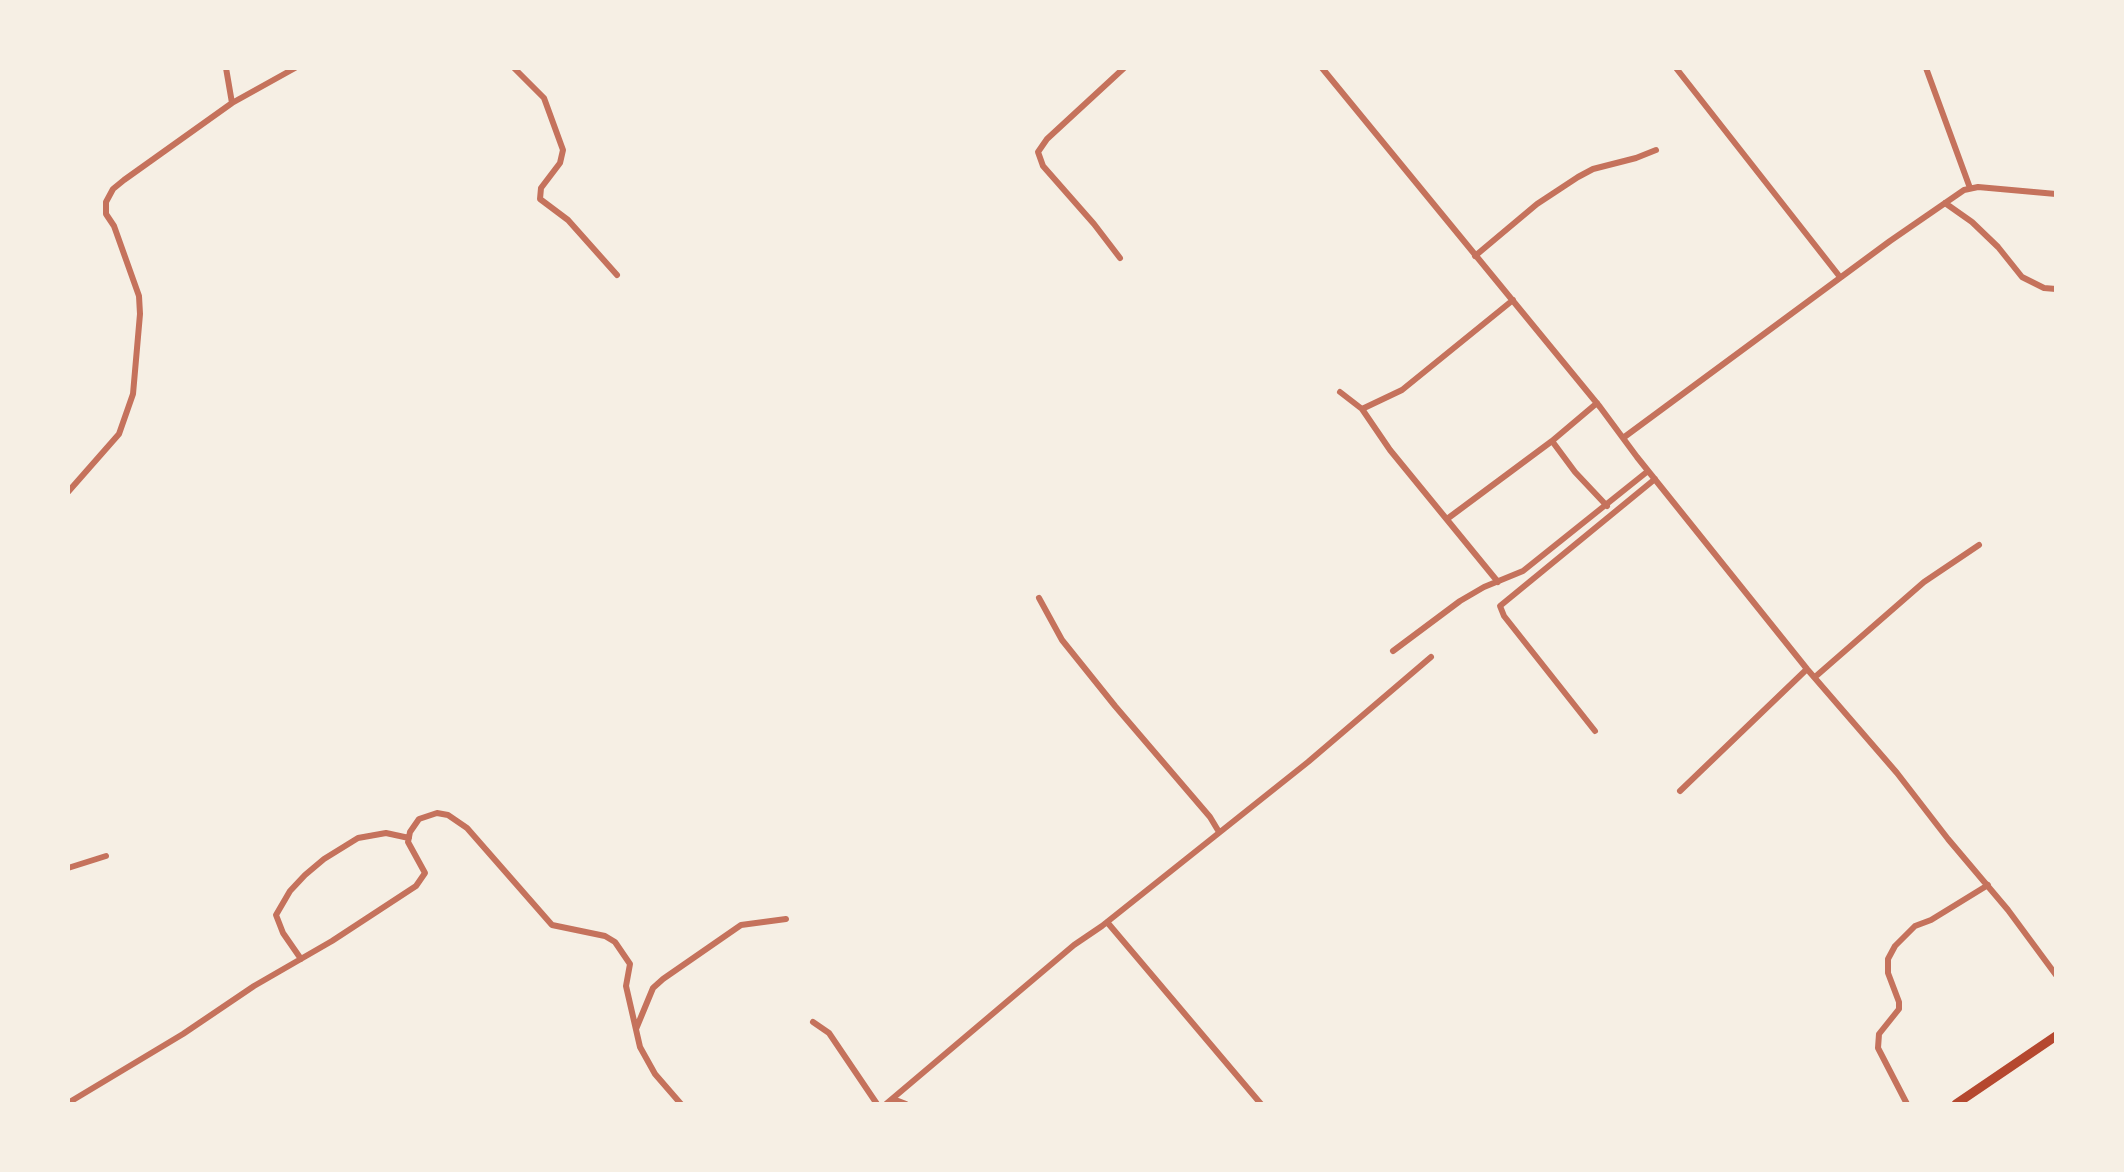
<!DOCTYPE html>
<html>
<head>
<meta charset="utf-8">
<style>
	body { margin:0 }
	#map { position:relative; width:2124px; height:1172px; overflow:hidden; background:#f6efe4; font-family:Figtree,sans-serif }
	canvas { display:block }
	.frame { position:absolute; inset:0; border:70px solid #f6efe4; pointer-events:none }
</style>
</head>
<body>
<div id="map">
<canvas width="2124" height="1172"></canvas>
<div class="frame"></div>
</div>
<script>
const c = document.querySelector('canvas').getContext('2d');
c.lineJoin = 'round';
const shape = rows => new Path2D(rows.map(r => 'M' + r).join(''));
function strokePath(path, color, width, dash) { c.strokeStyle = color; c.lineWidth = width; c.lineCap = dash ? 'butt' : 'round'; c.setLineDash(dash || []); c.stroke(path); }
const minor = shape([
	[226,68,232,103],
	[514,68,544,98,563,150,560,163,541,188,540,199,568,220,617,275],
	[1322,68,1600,407,1637,457,1807,669,1897,773,1948,839,2008,910,2056,975],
	[1676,68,1840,277],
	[1926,68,1970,188],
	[1945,203,1972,222,1998,247,2022,277,2044,288,2056,289],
	[1475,256,1537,204,1578,177,1593,169,1636,158,1656,150],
	[1120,258,1094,224,1043,166,1038,152,1047,139,1124,68],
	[1340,392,1362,409,1402,390,1513,300],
	[1597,403,1552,441,1575,472,1607,506],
	[1362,409,1390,450,1498,582],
	[1623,438,1890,241,1964,190,1978,187,2056,194],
	[68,492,119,434,133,394,140,314,139,296,114,226,106,214,106,202,113,189,124,180,232,103,295,68],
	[1447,519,1552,441],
	[1039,598,1062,640,1115,706,1210,817,1219,832],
	[1393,651,1460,601,1484,587,1523,571,1648,471],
	[1815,677,1924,582,1979,545],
	[1595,731,1504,616,1500,606,1655,479],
	[1680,791,1807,669],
	[68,868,106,856],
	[1107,922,1261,1104],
	[301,959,283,933,276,915,290,891,305,875,324,859,358,838,386,833,409,838],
	[813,1022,829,1033,877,1104],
	[636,1029,653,988,663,979,741,925,786,919],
	[893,1099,906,1104],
	[68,1103,183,1034,254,986,332,941,416,886,425,873,408,842,410,832,419,819,437,813,448,815,467,828,552,925,605,936,615,942,630,964,626,986,640,1047,655,1074,681,1104],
	[886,1104,1074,945,1102,926,1308,762,1431,657],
	[1907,1104,1878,1048,1879,1034,1899,1009,1899,1002,1888,973,1888,959,1895,946,1915,926,1931,920,1988,885]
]);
const primary = shape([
	[1956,1104,2056,1036]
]);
strokePath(minor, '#c5725c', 6);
strokePath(primary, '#b5482f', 9);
</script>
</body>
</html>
